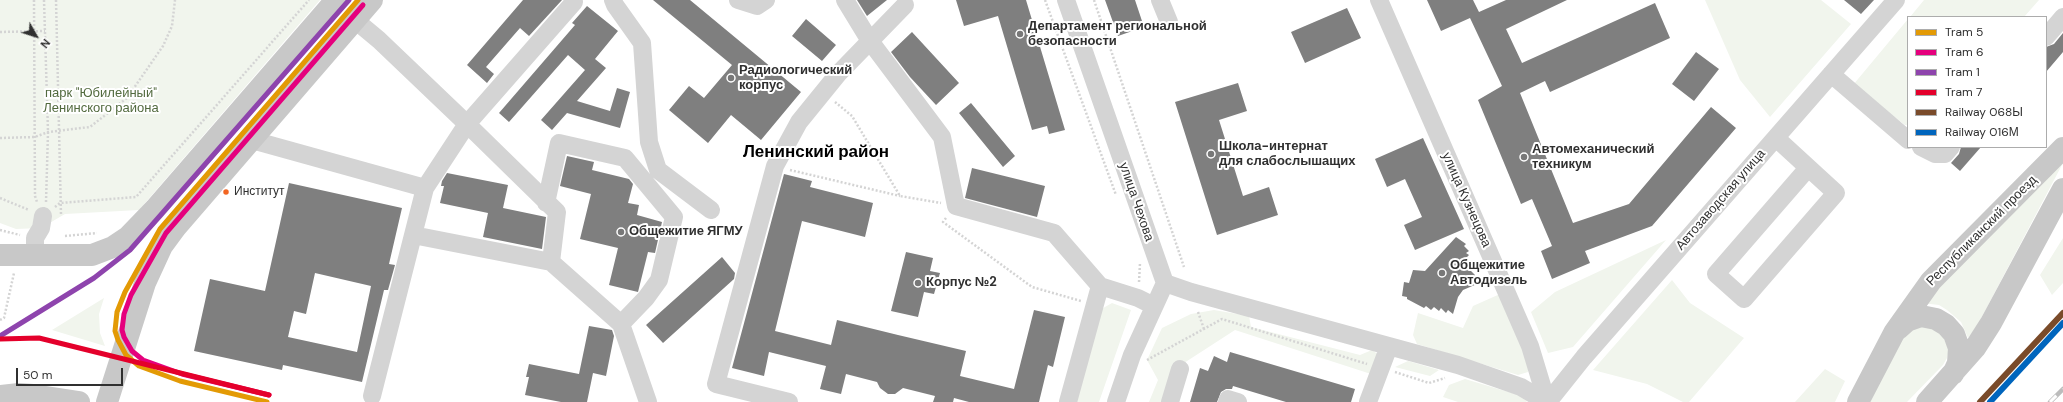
<!DOCTYPE html>
<html>
<head>
<meta charset="utf-8">
<style>
	body { margin:0 }
	#map { position:relative; width:2063px; height:402px; overflow:hidden; background:#fff; font-family:"DM Sans",sans-serif }
	canvas { display:block }
	.legend { position:absolute; left:1907px; top:16px; width:140px; height:132px; box-sizing:border-box; background:#fff; border:1px solid #acacac; margin:0; padding:5px 7px; list-style:none; font-size:12px; color:#303030 }
	.legend li { display:flex; align-items:center; gap:8px; height:20px }
	.legend b { width:20px; border:1px solid #acacac }
	.north { position:absolute; left:16px; top:16px; width:40px; height:40px; -webkit-text-stroke:3px #fff; paint-order:stroke; rotate:129deg; font-size:11px; font-weight:700; line-height:16px; text-align:center; color:#303030 }
	.north::after { content:''; display:block; margin:auto; width:14px; height:18px; background:#303030; clip-path:polygon(50% 0,100% 100%,50% 72%,0 100%) }
	.scale { position:absolute; left:16px; top:368px; width:107px; height:18px; box-sizing:border-box; border:2px solid #303030; border-top:0; padding-left:5px; font-size:12px; line-height:14px; white-space:nowrap; color:#303030; -webkit-text-stroke:3px #fff; paint-order:stroke }
</style>
</head>
<body>
<div id="map">
<canvas width="2063" height="402"></canvas>
<ul class="legend">
<li><b style="height:5px;background:#e39a05"></b>Tram 5</li>
<li><b style="height:5px;background:#e5007d"></b>Tram 6</li>
<li><b style="height:5px;background:#8e44ad"></b>Tram 1</li>
<li><b style="height:5px;background:#e4002b"></b>Tram 7</li>
<li><b style="height:5px;background:#7a4b2a"></b>Railway 068Ы</li>
<li><b style="height:5px;background:#0065bd"></b>Railway 016М</li>
</ul>
<div class="north">N</div>
<div class="scale">50 m</div>
</div>
<script>
const c = document.querySelector('canvas').getContext('2d');
c.lineJoin = 'round';
function fillPath(path, color) { c.fillStyle = color; c.fill(path, 'evenodd'); }
const shape = rows => new Path2D(rows.map(r => 'M' + r).join(''));
function strokePath(path, color, width, dash) { c.strokeStyle = color; c.lineWidth = width; c.lineCap = dash ? 'butt' : 'round'; c.setLineDash(dash || []); c.stroke(path); }
function label(font, color, halo, rows, align = 'center') {
  c.font = font + ' "DM Sans",sans-serif'; c.lineWidth = 4; c.setLineDash([]); c.textBaseline = 'middle'; c.strokeStyle = halo; c.fillStyle = color; for (const [text, x, y, turn = 0] of rows) {
    c.save(); c.translate(x, y); c.rotate((+turn || 0) * Math.PI / 180); c.textAlign = isNaN(turn) ? turn : align; if (halo) c.strokeText(text, 0, 0); c.fillText(text, 0, 0); c.restore();
  }
}
const green = shape([
	[0,0,320,0,139,210,65,214,41,228,16,229,0,223],
	[1705,0,1821,0,1851,24,1770,117,1740,80],
	[1924,0,2039,0,2024,17,1910,17],
	[1908,19,1908,125,1905,125,1853,85],
	[2063,163,1976,328,1968,338,1961,322,1947,310,1939,305,1922,303],
	[2063,238,2063,283,2052,295,2040,275],
	[1666,240,1573,347,1548,353,1531,312,1555,292],
	[1672,280,1690,303,1744,338,1689,402,1683,402,1647,384,1593,370],
	[1500,294,1530,365,1528,372,1518,375,1417,344,1413,335,1418,313,1463,328,1473,306],
	[104,298,99,314,100,333,105,346,52,330],
	[1112,303,1131,310,1099,402,1072,402,1098,311],
	[1214,310,1249,316,1251,327,1360,355,1372,350,1379,355,1371,374,1235,330,1184,363,1174,402,1149,402,1158,380,1147,360,1162,328,1191,314],
	[1925,325,1942,334,1949,350,1947,358,1943,365,1907,402,1867,402,1902,332],
	[1408,361,1439,370,1430,376,1395,367],
	[1825,369,1845,381,1835,402,1795,402],
	[1465,379,1522,396,1527,402,1458,402,1443,397,1449,385]
]);
const building = shape([
	[523,0,562,0,529,36,520,28,486,67,494,74,487,83,467,65],
	[653,0,690,0,801,92,761,140,731,115,708,143,669,110,689,86,704,98,732,65],
	[857,0,887,0,867,16],
	[956,0,1026,0,1065,130,1049,134,1047,126,1032,130,998,16,964,26],
	[1105,0,1135,0,1144,27,1118,36],
	[1427,0,1473,0,1479,12,1506,0,1567,0,1506,29,1522,63,1655,3,1670,38,1550,92,1545,81,1520,93,1573,223,1629,204,1711,107,1736,128,1652,226,1585,251,1590,263,1552,279,1541,251,1552,246,1532,199,1521,204,1478,100,1502,86,1470,18,1441,31],
	[1844,0,1874,0,1861,14],
	[587,6,618,31,595,59,606,68,577,101,610,111,617,88,630,92,620,128,567,113,552,130,541,120,585,70,568,55,509,122,499,113,575,25,572,23],
	[1347,8,1361,38,1305,63,1291,32],
	[806,19,836,45,822,61,792,36],
	[912,32,959,83,936,105,910,77,891,52],
	[2063,33,2063,52,2046,72,2046,47,2054,44],
	[1696,52,1719,69,1694,101,1672,84],
	[1238,83,1247,111,1219,120,1243,196,1269,187,1278,215,1217,235,1175,102],
	[971,103,1015,156,1003,167,959,113],
	[1423,138,1464,229,1415,250,1404,225,1422,217,1405,179,1387,187,1375,159],
	[1961,147,1981,147,1960,171,1951,163,1959,154],
	[567,156,594,162,592,170,629,179,633,184,628,203,639,205,637,215,662,222,655,253,648,252,638,292,609,285,618,248,580,239,591,194,560,186],
	[972,168,1045,186,1037,217,965,198],
	[447,173,508,185,503,208,546,217,542,249,483,237,488,213,440,203,444,186,441,186,442,181],
	[784,174,812,181,810,187,873,203,865,237,802,221,775,331,831,345,837,320,898,335,966,351,960,376,1014,389,1034,310,1065,317,1053,367,1048,365,1039,402,969,402,954,398,953,402,933,402,935,396,903,388,895,394,888,394,880,388,877,382,846,374,841,394,820,389,826,366,769,352,764,376,732,368],
	[289,183,402,208,389,264,395,265,388,290,384,290,362,382,283,365,282,370,194,351,210,279,265,291],
	[315,273,371,286,357,352,288,337,294,311,306,314],
	[1456,237,1466,244,1464,246,1469,251,1466,253,1469,255,1466,258,1470,262,1468,265,1472,269,1471,271,1475,275,1473,278,1477,284,1463,290,1458,297,1453,314,1448,310,1446,313,1441,308,1439,311,1434,307,1431,310,1426,306,1424,308,1407,299,1407,297,1402,296,1404,282,1409,283,1413,270,1425,271],
	[906,252,933,258,930,271,940,273,934,294,924,292,918,317,891,311],
	[722,257,735,273,734,279,663,343,646,325],
	[589,326,612,330,614,336,606,376,593,373,587,402,561,402,525,395,529,377,526,377,529,364,579,374],
	[1230,352,1355,389,1351,402,1286,402,1233,386,1232,389,1226,389,1221,392,1217,402,1190,402,1200,368,1208,371,1214,356,1227,362]
]);
const path = shape([
	[34,0,35,196,37,202],
	[44,0,48,132,46,202],
	[56,0,61,215],
	[1045,0,1116,195],
	[1094,0,1184,267],
	[0,32,45,31],
	[835,102,852,116,900,196,941,203],
	[0,138,35,137,48,132,90,127,127,98,163,46,172,26,175,0],
	[790,170,900,196],
	[0,198,29,210],
	[55,207,60,203,136,197,309,0],
	[946,218,943,222,1032,287,1081,301],
	[0,230,20,235],
	[65,236,97,233],
	[1139,282,1140,263],
	[1198,312,1204,329],
	[0,320,4,318,14,273],
	[1147,360,1222,319,1367,364],
	[1395,372,1429,383,1445,378]
]);
const minor = shape([
	[613,0,615,5,642,43,649,142,658,170,711,210],
	[738,0,757,6,766,0],
	[845,0,870,41,942,137,956,206,1054,233,1100,286],
	[1066,0,1165,283,1132,355,1116,402],
	[1160,0,1169,22],
	[1379,0,1530,346,1547,402],
	[355,20,379,40,467,124,557,212,551,262,413,235],
	[2046,37,2063,17],
	[1831,74,1908,140],
	[1776,138,1836,193,1744,299,1716,274,1808,168],
	[252,140,425,188],
	[1921,147,1935,154,1945,154,1951,147],
	[546,203,559,143,625,158,674,217,659,280,646,298,621,324],
	[35,255,35,238,41,228,43,216],
	[551,262,621,324,648,402],
	[1165,283,1191,292,1458,365,1521,387,1546,402],
	[372,396,425,188,467,124,574,2],
	[789,402,716,384,775,166,799,122,838,74,905,5],
	[1068,402,1100,286,1138,298,1154,306],
	[1170,402,1180,369],
	[1227,402,1228,399,1238,402],
	[1368,402,1389,346],
	[1548,402,1584,357,1896,0]
]);
const major = shape([
	[0,255,92,255,113,247,128,237,155,209,336,0],
	[1898,329,1907,321,1921,316,1936,319,1946,325,1954,334,1959,348,1958,363,1953,374],
	[0,396,19,394,33,395,79,402],
	[107,402,145,283,162,246,176,227,372,0],
	[1858,402,1894,333,1931,281,2063,148],
	[1927,402,1975,348,1991,323,2063,189]
]);
const rail = shape([
	[2050,402,2063,389]
]);
const rail1 = shape([
	[1980,402,2063,313]
]);
const rail2 = shape([
	[1990,402,2063,323]
]);
const tram1 = shape([
	[267,402,180,381,139,366,126,355,118,340,115,331,117,312,125,292,160,229,358,0]
]);
const tram2 = shape([
	[269,395,182,374,143,360,132,351,124,337,122,330,124,314,131,295,166,233,363,5]
]);
const tram3 = shape([
	[0,336,94,278,130,250,349,0]
]);
const tram4 = shape([
	[0,339,39,338,269,395]
]);
const markers = [
	[1020,34,4,"#787878"],
	[731,78,4,"#787878"],
	[1211,154,4,"#787878"],
	[1524,157,4,"#787878"],
	[226,192,3.5,"#f26522"],
	[621,232,4,"#787878"],
	[1442,273,4,"#787878"],
	[918,283,4,"#787878"]
];
const busNames = [
	["Институт",234,192]
];
const poiNames = [
	["Департамент региональной",1028,27],
	["безопасности",1028,42],
	["Радиологический",739,71],
	["корпус",739,86],
	["Школа-интернат",1219,147],
	["для слабослышащих",1219,162],
	["Автомеханический",1532,150],
	["техникум",1532,165],
	["Общежитие ЯГМУ",629,232],
	["Общежитие",1450,266],
	["Автодизель",1450,281],
	["Корпус №2",926,283]
];
const parkNames = [
	["парк \"Юбилейный\"",101,94],
	["Ленинского района",101,109]
];
const streetNames = [
	["улица Кузнецова",1466,200,66],
	["Автозаводская улица",1721,200,-49],
	["улица Чехова",1136,202,71],
	["Республиканский проезд",1982,231,-45]
];
const districtNames = [
	["Ленинский район",816,153]
];
fillPath(green, '#f1f5ed');
fillPath(building, '#7f7f7f');
strokePath(path, '#d4d4d4', 2.5, [2, 2]);
strokePath(minor, '#d4d4d4', 18);
strokePath(major, '#c8c8c8', 22);
strokePath(rail, '#bcbcbc', 4.5);
strokePath(rail, '#fff', 3, [9]);
strokePath(rail1, '#7a4b2a', 6);
strokePath(rail2, '#0065bd', 6);
strokePath(tram1, '#e39a05', 5);
strokePath(tram2, '#e5007d', 5);
strokePath(tram3, '#8e44ad', 5);
strokePath(tram4, '#e4002b', 5);
for (const [x, y, r, color] of markers) { const dot = new Path2D(); dot.arc(x, y, r, 0, 2 * Math.PI); c.fillStyle = color; c.fill(dot); strokePath(dot, '#fff', 1.5); }
label('12px', '#303030', '#fff', busNames, 'left');
label('bold 13px', '#303030', '#fff', poiNames, 'left');
label('13px', '#526a3e', '#fff', parkNames);
label('13px', '#303030', '#fff', streetNames);
label('bold 17px', '#000', '#fff', districtNames);
</script>
</body>
</html>
